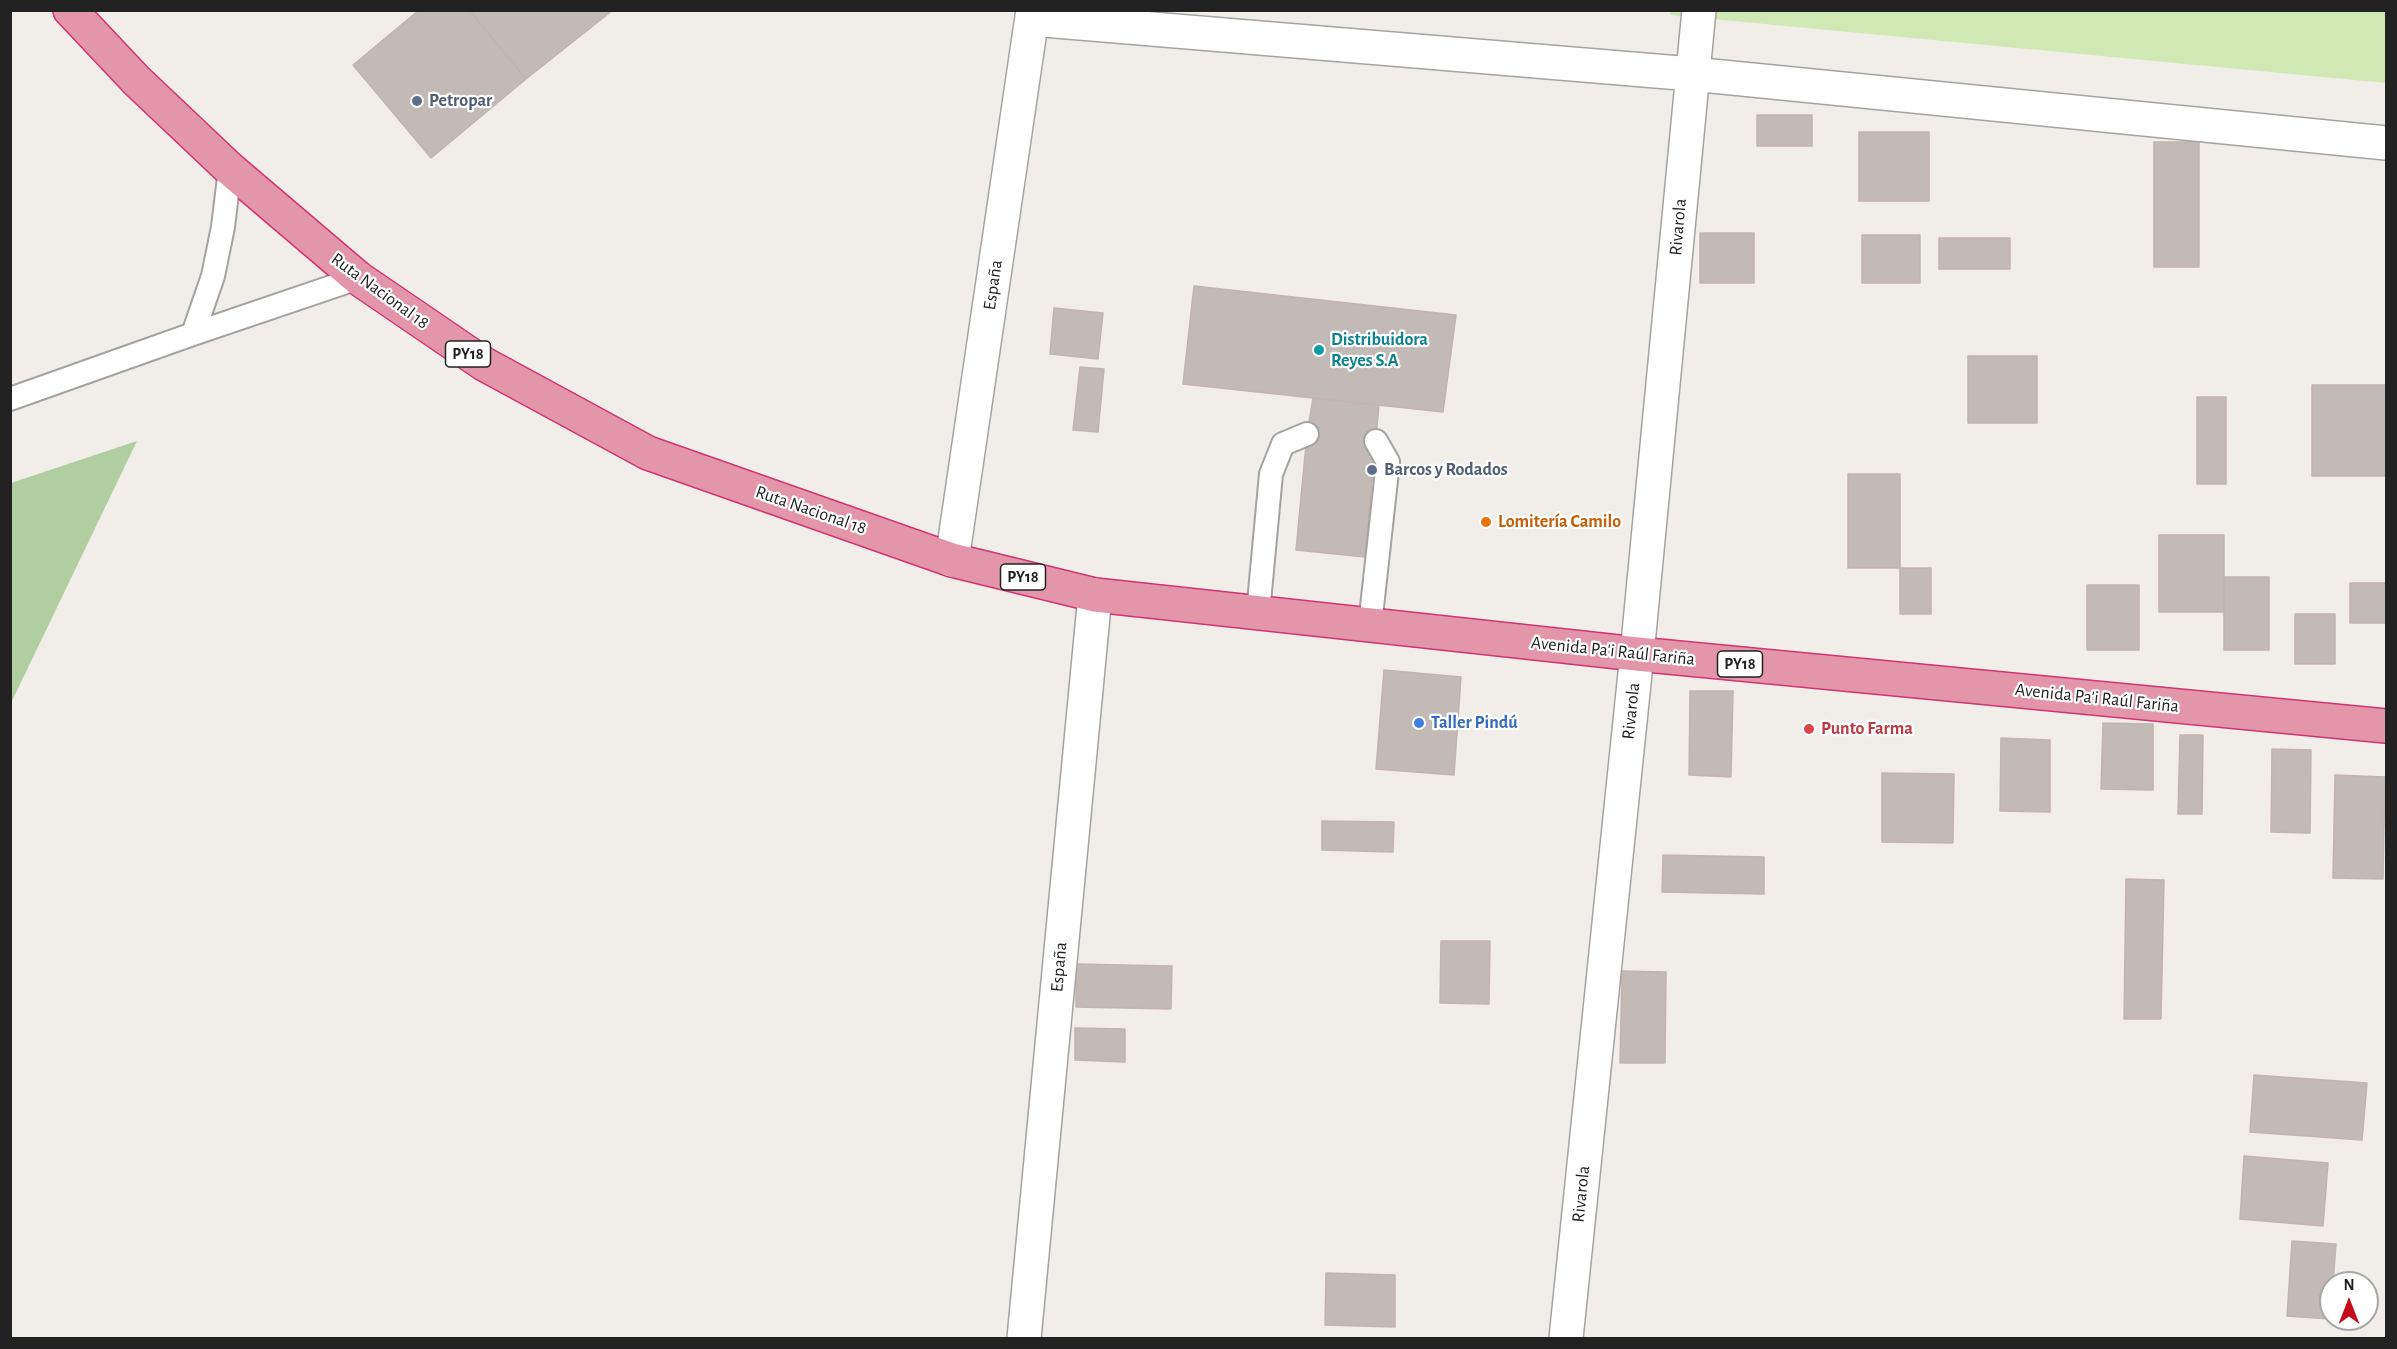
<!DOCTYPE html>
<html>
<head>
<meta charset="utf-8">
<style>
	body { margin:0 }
	#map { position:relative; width:2397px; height:1349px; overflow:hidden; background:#f1eee9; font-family:"Alegreya Sans",sans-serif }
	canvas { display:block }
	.frame { position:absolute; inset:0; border:12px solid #222; pointer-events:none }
	.north { position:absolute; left:2319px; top:1271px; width:60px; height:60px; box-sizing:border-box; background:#fff; border:2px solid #a7a7a7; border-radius:50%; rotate:0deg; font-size:16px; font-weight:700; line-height:24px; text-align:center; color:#222 }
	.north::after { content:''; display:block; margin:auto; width:21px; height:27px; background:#c80b18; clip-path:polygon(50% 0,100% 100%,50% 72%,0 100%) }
</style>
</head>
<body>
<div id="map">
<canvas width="2397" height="1349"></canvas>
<div class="frame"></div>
<div class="north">N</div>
</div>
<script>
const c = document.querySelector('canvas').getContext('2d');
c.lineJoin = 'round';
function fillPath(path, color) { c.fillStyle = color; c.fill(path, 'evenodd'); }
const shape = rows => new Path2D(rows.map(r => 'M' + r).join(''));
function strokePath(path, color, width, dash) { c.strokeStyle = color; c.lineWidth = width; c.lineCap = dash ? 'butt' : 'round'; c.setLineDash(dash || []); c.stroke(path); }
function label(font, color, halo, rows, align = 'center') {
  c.font = font + ' "Alegreya Sans",sans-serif'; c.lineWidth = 4.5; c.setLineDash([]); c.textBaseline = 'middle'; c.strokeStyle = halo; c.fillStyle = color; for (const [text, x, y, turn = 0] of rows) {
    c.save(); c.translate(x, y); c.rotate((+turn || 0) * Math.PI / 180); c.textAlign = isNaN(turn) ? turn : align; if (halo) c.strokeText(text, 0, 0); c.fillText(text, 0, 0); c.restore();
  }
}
const grass = shape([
	[1670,10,2386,11,2386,83,1670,15]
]);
const forest = shape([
	[137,441,11,703,11,483]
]);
const building = shape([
	[419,10,469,10,526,79,431,158,353,65,419,10],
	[469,10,613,10,526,79,469,10],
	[1757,115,1812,115,1812,146,1757,146,1757,115],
	[1859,132,1929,132,1929,201,1859,201,1859,132],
	[2154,142,2199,142,2199,267,2154,267,2154,142],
	[1700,233,1754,233,1754,283,1700,283,1700,233],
	[1862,235,1920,235,1920,283,1862,283,1862,235],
	[1939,238,2010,238,2010,269,1939,269,1939,238],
	[1194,286,1456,315,1443,412,1183,384,1194,286],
	[1054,308,1103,313,1098,359,1050,354,1054,308],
	[1968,356,2037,356,2037,423,1968,423,1968,356],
	[1080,367,1104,369,1098,432,1073,430,1080,367],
	[2312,385,2386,385,2386,476,2312,476,2312,385],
	[2197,397,2226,397,2226,484,2197,484,2197,397],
	[1313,398,1379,405,1365,557,1296,550,1307,434,1313,398],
	[1848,474,1900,474,1900,568,1848,568,1848,474],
	[2159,535,2224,535,2224,612,2159,612,2159,535],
	[1900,568,1931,568,1931,614,1900,614,1900,568],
	[2224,577,2269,577,2269,650,2224,650,2224,577],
	[2350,583,2386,583,2386,623,2350,623,2350,583],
	[2087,585,2139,585,2139,650,2087,650,2087,585],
	[2295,614,2335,614,2335,664,2295,664,2295,614],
	[1384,670,1461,677,1454,775,1376,769,1384,670],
	[1690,691,1733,691,1731,777,1689,775,1690,691],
	[2103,723,2153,724,2153,790,2101,789,2103,723],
	[2180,735,2203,735,2202,814,2178,814,2180,735],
	[2001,738,2050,740,2050,812,2000,811,2001,738],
	[2272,749,2311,750,2310,833,2271,832,2272,749],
	[1882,773,1954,774,1953,843,1882,842,1882,773],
	[2335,775,2385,777,2383,879,2333,878,2335,775],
	[1322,821,1394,822,1393,852,1322,850,1322,821],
	[1663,855,1764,857,1764,894,1662,892,1663,855],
	[2126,879,2164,880,2161,1019,2124,1019,2126,879],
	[1441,941,1490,941,1489,1004,1440,1003,1441,941],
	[1076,964,1172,966,1171,1009,1076,1007,1076,964],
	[1622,971,1666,972,1665,1063,1620,1063,1622,971],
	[1075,1028,1125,1029,1125,1062,1075,1060,1075,1028],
	[2254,1075,2367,1083,2362,1140,2250,1132,2254,1075],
	[2244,1156,2328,1163,2323,1226,2240,1219,2244,1156],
	[2292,1241,2336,1244,2333,1283,2331,1283,2330,1319,2287,1316,2292,1241],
	[1326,1273,1395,1275,1395,1327,1325,1325,1326,1273]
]);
const lane = shape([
	[193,334,213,276,223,227,230,169],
	[10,399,193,334,358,278],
	[1258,613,1271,474,1283,444,1307,434],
	[1370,625,1388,462,1376,441]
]);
const street = shape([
	[1032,19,1692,74,2386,143],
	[952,560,1033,10],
	[1024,1338,1095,595],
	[1566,1338,1637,654,1699,10]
]);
const highway = shape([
	[70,10,137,81,230,169,358,278,484,364,648,453,952,560,1095,595,1637,654,2386,726]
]);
const markers = [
	[417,101,6,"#5c6f8a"],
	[1319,350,6,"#0f9aa8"],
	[1372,470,6,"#5c6f8a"],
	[1486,522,6,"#e8710a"],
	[1419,723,6,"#3f7fe0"],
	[1809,729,6,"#e0444e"]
];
const shields = [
	[468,354,45],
	[1023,577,45],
	[1740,664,45]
];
const shieldNames = [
	["PY18",468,354],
	["PY18",1023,577],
	["PY18",1740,664]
];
const serviceNames = [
	["Petropar",429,101],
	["Barcos y Rodados",1384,470]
];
const streetNames = [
	["Rivarola",1678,227,-85],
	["España",993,285,-82],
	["Ruta Nacional 18",380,291,36],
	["Ruta Nacional 18",811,510,19],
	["Avenida Pa'i Raúl Fariña",1613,651,6],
	["Avenida Pa'i Raúl Fariña",2097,698,6],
	["Rivarola",1631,711,-84],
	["España",1059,967,-85],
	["Rivarola",1581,1194,-84]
];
const cultureNames = [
	["Distribuidora",1331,340],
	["Reyes S.A",1331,361]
];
const foodNames = [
	["Lomitería Camilo",1498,522]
];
const shopNames = [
	["Taller Pindú",1431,723]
];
const healthNames = [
	["Punto Farma",1821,729]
];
fillPath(grass, '#d0e8b3');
fillPath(forest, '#b1cea0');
fillPath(building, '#c2bab6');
strokePath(building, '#c3b4ac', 1.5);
strokePath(lane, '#a3a3a3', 26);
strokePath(street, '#a3a3a3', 36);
strokePath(highway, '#d23375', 36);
strokePath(lane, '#fff', 22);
strokePath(street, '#fff', 33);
strokePath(highway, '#e396aa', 33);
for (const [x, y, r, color] of markers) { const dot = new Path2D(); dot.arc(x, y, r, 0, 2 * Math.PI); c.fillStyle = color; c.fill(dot); strokePath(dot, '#fff', 2); }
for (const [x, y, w] of shields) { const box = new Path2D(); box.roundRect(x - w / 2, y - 13, w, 26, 4.5); c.fillStyle = '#fff'; c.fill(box); strokePath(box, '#222', 1.5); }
label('bold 16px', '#222', null, shieldNames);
label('bold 18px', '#4e5e75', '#fff', serviceNames, 'left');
label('18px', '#222', '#fff', streetNames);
label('bold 18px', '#0d838f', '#fff', cultureNames, 'left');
label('bold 18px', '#c56008', '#fff', foodNames, 'left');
label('bold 18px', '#366cbe', '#fff', shopNames, 'left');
label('bold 18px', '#be3a42', '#fff', healthNames, 'left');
</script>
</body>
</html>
